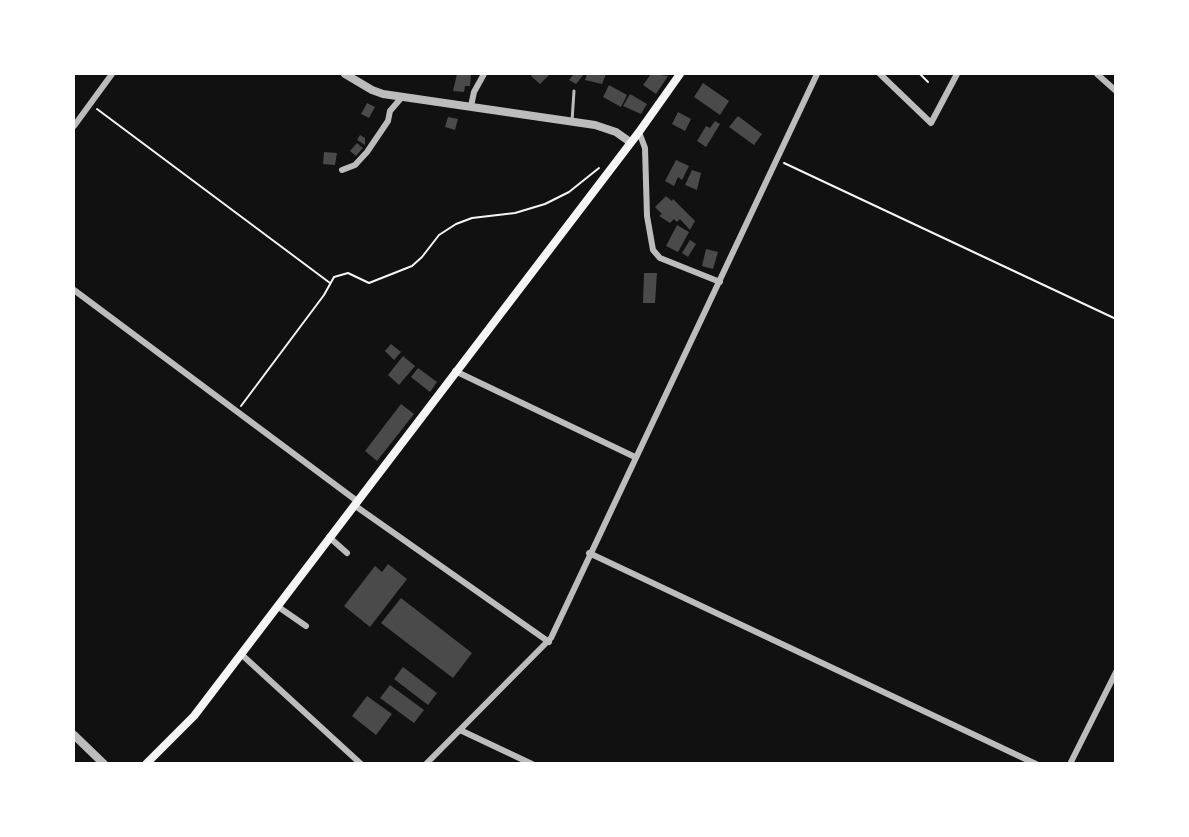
<!DOCTYPE html>
<html>
<head>
<meta charset="utf-8">
<style>
	body { margin:0 }
	#map { position:relative; width:1189px; height:837px; overflow:hidden; background:#111; font-family:Figtree,sans-serif }
	canvas { display:block }
	.frame { position:absolute; inset:0; border:75px solid #fff; pointer-events:none }
</style>
</head>
<body>
<div id="map">
<canvas width="1189" height="837"></canvas>
<div class="frame"></div>
</div>
<script>
const c = document.querySelector('canvas').getContext('2d');
c.lineJoin = 'round';
function fillPath(path, color) { c.fillStyle = color; c.fill(path, 'evenodd'); }
const shape = rows => new Path2D(rows.map(r => 'M' + r).join(''));
function strokePath(path, color, width, dash) { c.strokeStyle = color; c.lineWidth = width; c.lineCap = dash ? 'butt' : 'round'; c.setLineDash(dash || []); c.stroke(path); }
const building = shape([
	[457,74,471,74,470,86,465,86,464,92,453,91],
	[533,74,550,74,540,84,531,76],
	[571,74,584,74,576,84,569,80,573,75],
	[587,74,606,74,602,84,585,80],
	[651,74,668,76,656,94,643,85],
	[703,83,729,101,720,115,694,97],
	[609,85,627,95,621,107,603,97],
	[630,94,647,104,641,114,623,106],
	[367,103,375,107,369,118,361,114],
	[678,112,691,119,685,131,672,124],
	[738,116,762,134,754,145,729,127],
	[448,117,458,119,455,130,445,127],
	[715,121,720,124,706,147,697,141,706,126,710,128],
	[360,135,365,138,365,145,357,140],
	[357,143,363,148,356,156,350,151],
	[324,152,337,153,335,165,323,164],
	[676,160,689,166,682,180,678,177,674,186,665,181],
	[692,170,701,173,697,190,685,185],
	[666,196,672,201,673,199,695,221,690,230,680,219,677,222,674,219,670,223,659,216,662,214,655,207],
	[677,225,689,232,678,252,666,246],
	[690,240,696,244,688,257,682,253],
	[706,249,718,252,713,269,702,266],
	[644,273,657,273,655,303,643,303],
	[391,344,401,352,394,360,385,351],
	[403,356,415,366,399,385,388,375],
	[418,368,437,382,430,392,411,377],
	[401,404,414,414,377,461,365,451],
	[388,564,407,579,370,627,344,606,375,566,382,572],
	[401,598,472,653,453,678,381,623],
	[403,667,437,693,428,705,394,679],
	[390,685,424,710,414,723,380,698],
	[367,696,392,714,376,735,352,716]
]);
const path = shape([
	[920,74,928,82],
	[97,109,330,283],
	[784,163,1116,319],
	[241,406,324,295,334,277,348,273,369,283,412,266,422,257,439,235,456,224,472,218,515,213,545,204,569,192,599,168]
]);
const service = shape([
	[572,121,574,91]
]);
const minor = shape([
	[880,74,931,123,957,74],
	[1097,74,1116,91],
	[471,106,474,92,484,74],
	[74,126,112,74],
	[639,132,645,148,647,216,653,250,660,258,720,282],
	[342,170,355,165,367,152,388,121,390,111,402,97],
	[74,290,357,501],
	[455,371,635,457],
	[354,505,549,642],
	[329,537,347,553],
	[589,553,1036,764],
	[277,606,306,626],
	[241,654,361,764],
	[460,730,532,764],
	[426,764,551,638,817,74],
	[1070,764,1116,672]
]);
const tertiary = shape([
	[345,74,372,90,383,94,595,125,616,132,630,142],
	[74,735,104,764]
]);
const secondary = shape([
	[146,764,194,716,639,132,680,74]
]);
fillPath(building, '#4a4a4a');
strokePath(path, '#f5f5f5', 2);
strokePath(service, '#bcbcbc', 3);
strokePath(minor, '#bcbcbc', 6);
strokePath(tertiary, '#bcbcbc', 8);
strokePath(secondary, '#f5f5f5', 8);
</script>
</body>
</html>
